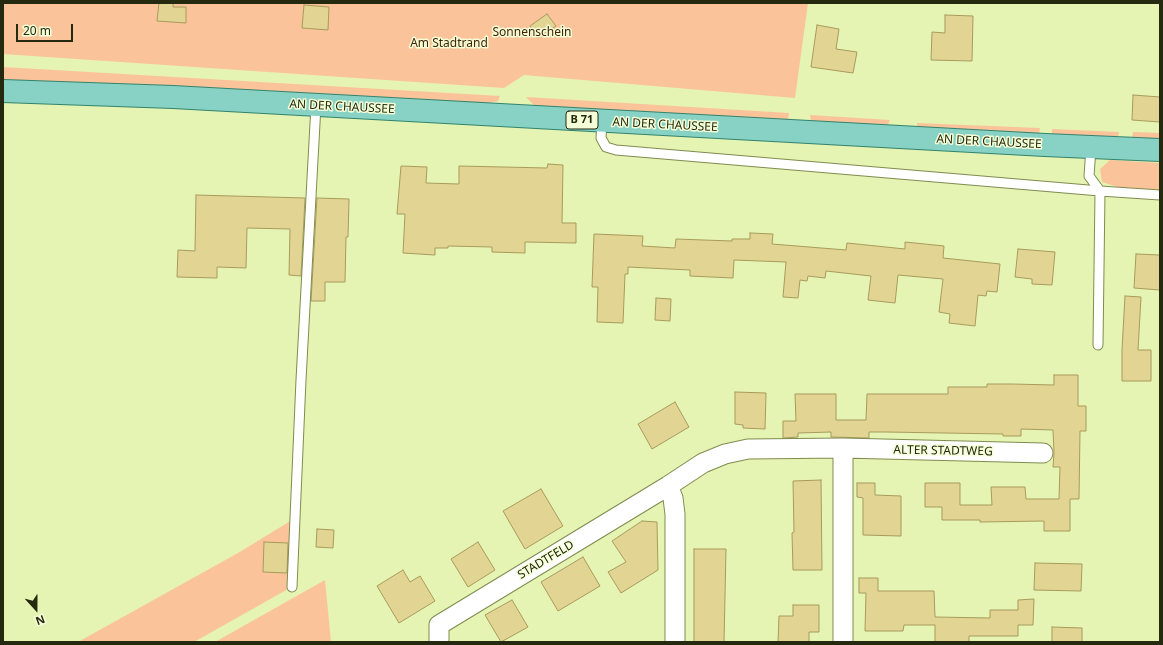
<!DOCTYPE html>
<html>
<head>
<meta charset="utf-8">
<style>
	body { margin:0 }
	#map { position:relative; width:1163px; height:645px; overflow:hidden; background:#e5f3b3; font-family:"Noto Sans",sans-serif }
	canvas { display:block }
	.frame { position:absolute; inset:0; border:4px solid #24290f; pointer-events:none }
	.north { position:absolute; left:16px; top:589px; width:40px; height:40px; -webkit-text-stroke:3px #f4fed7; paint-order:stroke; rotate:159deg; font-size:11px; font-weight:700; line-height:16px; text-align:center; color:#24290f }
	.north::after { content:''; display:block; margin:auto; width:14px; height:18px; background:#24290f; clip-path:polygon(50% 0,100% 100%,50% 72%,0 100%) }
	.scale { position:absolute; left:16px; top:24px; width:57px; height:18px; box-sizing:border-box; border:2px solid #24290f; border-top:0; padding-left:5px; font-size:12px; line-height:14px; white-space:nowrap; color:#24290f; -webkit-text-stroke:3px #f4fed7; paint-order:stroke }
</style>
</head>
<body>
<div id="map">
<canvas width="1163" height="645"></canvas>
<div class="frame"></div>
<div class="north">N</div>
<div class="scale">20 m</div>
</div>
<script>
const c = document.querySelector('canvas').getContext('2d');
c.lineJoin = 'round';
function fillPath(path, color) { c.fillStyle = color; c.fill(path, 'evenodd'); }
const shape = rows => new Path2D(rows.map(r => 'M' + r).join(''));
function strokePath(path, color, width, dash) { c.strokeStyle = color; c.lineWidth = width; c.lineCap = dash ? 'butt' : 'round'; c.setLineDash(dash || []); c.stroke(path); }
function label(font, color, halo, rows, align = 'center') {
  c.font = font + ' "Noto Sans",sans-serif'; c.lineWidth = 3; c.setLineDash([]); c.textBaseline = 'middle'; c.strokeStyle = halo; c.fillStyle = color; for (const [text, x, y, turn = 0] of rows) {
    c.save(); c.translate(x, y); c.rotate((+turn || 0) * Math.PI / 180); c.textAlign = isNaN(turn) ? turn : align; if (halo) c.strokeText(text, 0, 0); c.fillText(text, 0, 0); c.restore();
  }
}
const green = shape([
	[3,3,808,3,795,98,524,75,504,88,3,54],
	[3,67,500,96,498,101,488,103,128,85,3,80],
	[526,97,789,113,788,121,536,107],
	[810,115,890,120,887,126,811,122],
	[917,123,1040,128,1039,134,917,127],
	[1052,129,1119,132,1118,137,1052,135],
	[1133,132,1160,133,1160,140,1132,139],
	[1110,160,1160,163,1160,190,1121,188,1102,182,1100,169],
	[292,520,288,589,194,642,78,642,238,553],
	[325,580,331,642,215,642]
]);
const building = shape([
	[159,3,173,3,173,7,186,7,186,23,157,21,159,3],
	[304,5,329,7,328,30,302,28,304,5],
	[547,14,556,26,538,38,530,26,547,14],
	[945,15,973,16,972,61,931,60,932,32,945,33,945,15],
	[817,25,839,29,836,49,857,52,853,73,811,67,817,25],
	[1133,95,1160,97,1160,122,1132,120,1133,95],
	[548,164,563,165,562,223,576,223,576,243,525,242,525,253,492,252,492,247,448,246,448,248,435,248,435,255,403,253,405,214,397,214,401,166,427,167,426,183,459,184,459,166,547,168,548,164],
	[196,195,305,198,301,276,289,275,290,229,247,228,246,268,217,267,217,278,177,277,178,250,195,251,196,195],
	[317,198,349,199,348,237,346,237,345,282,325,282,325,301,311,301,317,198],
	[750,233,773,234,772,244,846,250,847,243,905,249,905,242,944,246,943,258,1000,264,997,292,987,291,986,296,978,295,975,326,949,323,950,314,939,312,943,279,898,275,895,303,868,300,871,276,826,271,825,278,808,276,807,281,800,280,798,298,783,297,786,262,734,260,733,278,690,276,690,270,628,267,628,274,625,274,623,323,597,322,598,287,592,287,594,234,643,236,642,246,675,248,676,239,732,241,732,239,750,239,750,233],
	[1018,249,1055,252,1052,285,1032,284,1032,279,1015,277,1018,249],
	[1136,254,1160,255,1160,290,1134,288,1136,254],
	[1125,296,1141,297,1138,350,1151,350,1151,381,1122,381,1122,350,1125,296],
	[656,298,671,299,670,321,655,320,656,298],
	[1054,375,1078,375,1078,406,1086,406,1086,431,1080,431,1079,499,1070,499,1070,531,1044,531,1044,521,980,522,980,520,942,520,942,507,925,507,925,483,960,483,960,505,992,505,991,487,1025,487,1026,499,1059,499,1060,467,1053,467,1054,453,1053,430,1021,429,1021,436,1003,436,1003,434,886,432,869,432,869,438,831,437,831,432,798,433,798,437,783,438,783,421,796,421,795,394,836,394,836,420,866,420,867,394,948,394,948,387,987,387,987,384,1012,384,1054,385,1054,375],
	[735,392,766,393,765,429,743,428,743,425,735,424,735,392],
	[675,402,689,427,652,449,638,424,675,402],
	[821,480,822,570,793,570,792,533,794,532,793,481,821,480],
	[857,483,875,483,875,495,901,496,901,536,863,535,863,498,857,497,857,483],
	[541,489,563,526,525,549,503,511,541,489],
	[642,521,657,522,658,570,621,593,608,572,626,562,612,541,642,521],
	[317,529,334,530,333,548,316,547,317,529],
	[264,542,288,543,287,573,263,572,264,542],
	[478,542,495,570,468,587,451,559,478,542],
	[694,549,726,549,724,642,694,642,694,549],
	[583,557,600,586,558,611,541,582,583,557],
	[1035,563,1082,564,1081,591,1034,590,1035,563],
	[403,570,410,582,420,576,435,601,399,623,377,586,403,570],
	[859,578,878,578,878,591,934,591,935,617,990,618,990,610,1018,610,1018,600,1034,599,1033,625,1018,625,1018,636,969,636,969,642,935,642,935,625,904,625,903,631,865,631,866,593,859,593,859,578],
	[512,600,528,627,501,642,485,615,512,600],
	[793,605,819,605,819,632,809,632,809,642,778,642,779,616,793,616,793,605],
	[1052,627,1082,628,1082,642,1052,642,1052,627]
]);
const lane = shape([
	[602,121,601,138,606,147,616,150,1100,191,1160,195],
	[1091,148,1089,176,1100,191,1098,345],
	[292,587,301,380,316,105]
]);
const street = shape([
	[668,486,673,498,675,514,675,642],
	[439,642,439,625,668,486,703,463,725,454,748,449,843,448,1043,453],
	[843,642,843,448]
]);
const primary = shape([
	[3,91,173,97,1045,145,1160,150]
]);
const shields = [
	[582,120,32]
];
const shieldNames = [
	["B 71",582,120]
];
const parkNames = [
	["Sonnenschein",532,33],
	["Am Stadtrand",449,44]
];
const streetNames = [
	["AN DER CHAUSSEE",342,107,3],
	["AN DER CHAUSSEE",665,125,3],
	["AN DER CHAUSSEE",989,142,3],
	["ALTER STADTWEG",943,451,1],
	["STADTFELD",546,560,-31]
];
fillPath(green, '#fbc399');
fillPath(building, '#e2d594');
strokePath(building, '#a79b5b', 1);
strokePath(lane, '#7f8c4f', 11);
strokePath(street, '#7f8c4f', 21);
strokePath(primary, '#31836c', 24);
strokePath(lane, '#fff', 9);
strokePath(street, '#fff', 19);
strokePath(primary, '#88d2c5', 22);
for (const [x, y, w] of shields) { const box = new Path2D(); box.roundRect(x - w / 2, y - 9, w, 18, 3); c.fillStyle = '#f4fed7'; c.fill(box); strokePath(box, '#24290f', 1); }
label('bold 11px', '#24290f', null, shieldNames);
label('12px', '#412307', '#f4fed7', parkNames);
label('12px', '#24290f', '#f4fed7', streetNames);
</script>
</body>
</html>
